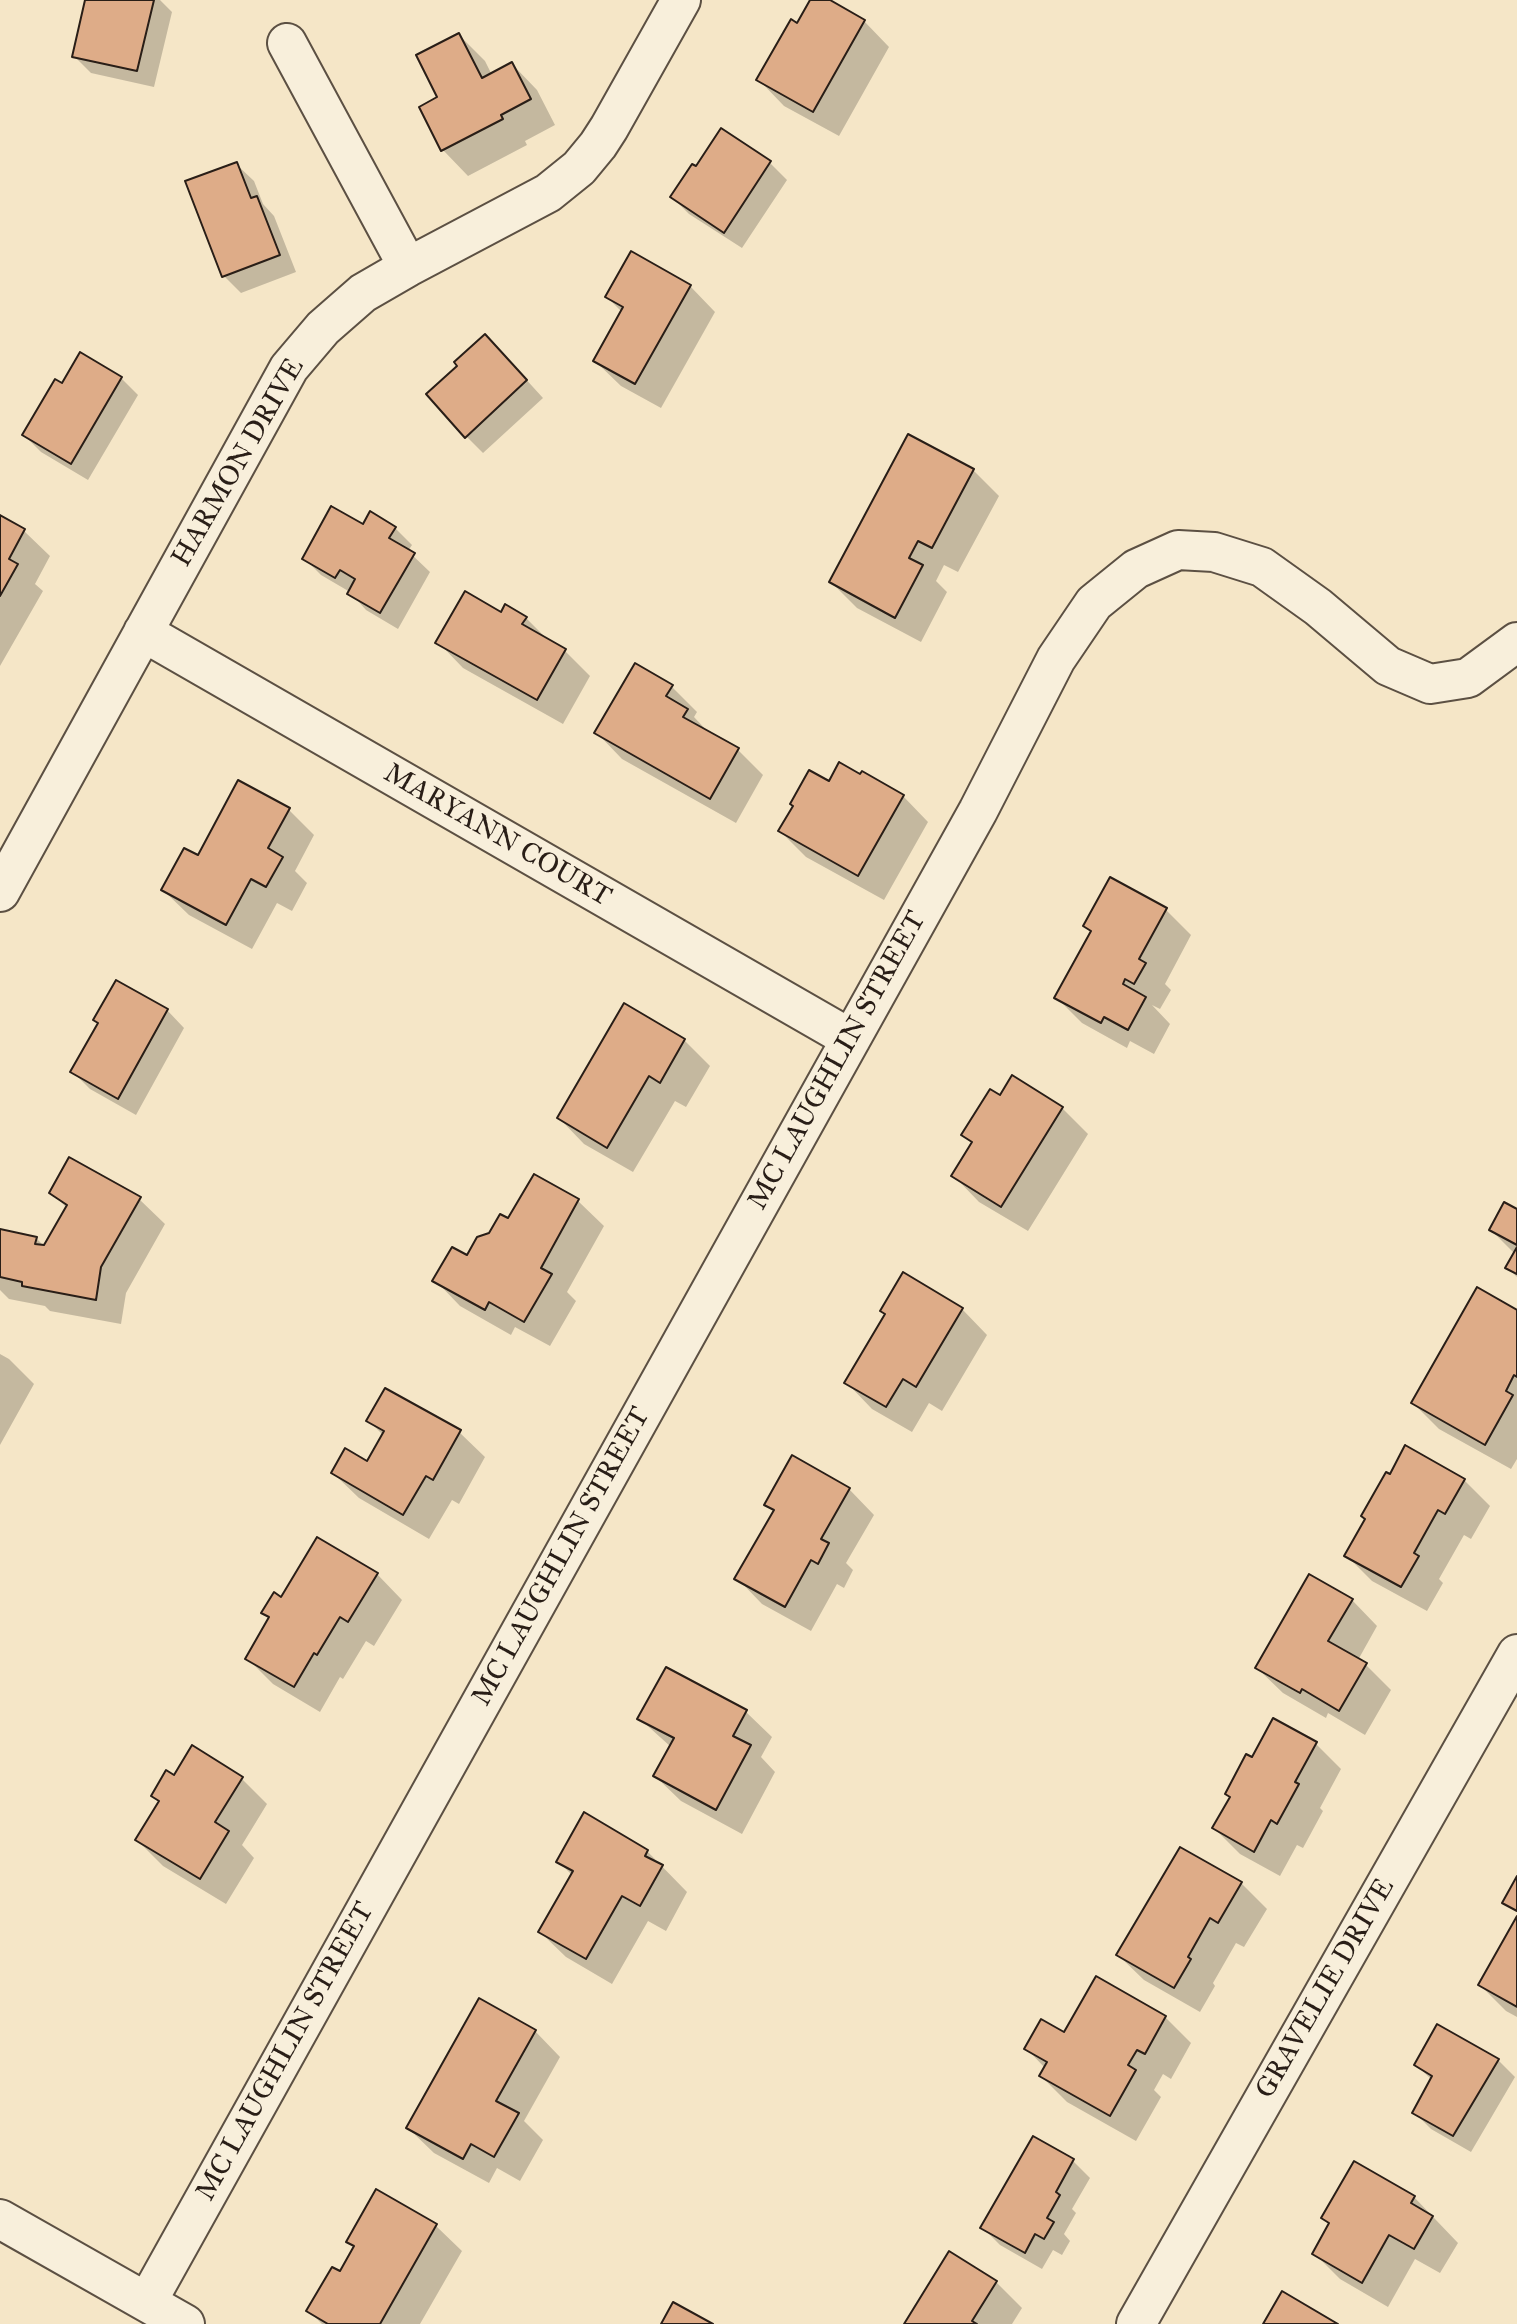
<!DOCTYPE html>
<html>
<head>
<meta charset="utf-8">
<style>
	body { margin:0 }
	canvas { display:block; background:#f5e6c7 }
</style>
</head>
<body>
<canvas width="1517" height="2324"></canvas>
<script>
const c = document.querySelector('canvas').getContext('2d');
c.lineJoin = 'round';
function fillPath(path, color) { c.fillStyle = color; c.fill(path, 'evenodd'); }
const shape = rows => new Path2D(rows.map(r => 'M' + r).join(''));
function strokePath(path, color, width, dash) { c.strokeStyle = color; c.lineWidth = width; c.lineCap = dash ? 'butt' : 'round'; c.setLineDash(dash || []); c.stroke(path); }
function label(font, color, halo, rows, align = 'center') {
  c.font = font + ' "IM FELL Great Primer",serif'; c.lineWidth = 5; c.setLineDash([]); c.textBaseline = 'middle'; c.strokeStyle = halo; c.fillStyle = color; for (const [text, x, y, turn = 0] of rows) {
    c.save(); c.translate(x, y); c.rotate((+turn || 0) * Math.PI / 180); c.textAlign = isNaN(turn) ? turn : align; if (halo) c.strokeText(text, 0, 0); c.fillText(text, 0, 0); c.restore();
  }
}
const shadow = shape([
	[87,0,160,0,172,12,154,87,91,73,74,56],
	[812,0,827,0,864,21,889,47,839,136,784,106,759,80,798,26],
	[459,35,485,61,492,75,512,64,537,90,555,125,525,141,527,145,468,176,443,150,440,98],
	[721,131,770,163,787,180,742,248,689,214,672,197,697,168],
	[236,164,254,181,263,204,274,216,296,272,241,293,224,276],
	[690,286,715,312,661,408,621,386,595,361,622,312,607,297],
	[502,353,543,398,483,453,466,436,460,366],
	[121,378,138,395,88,480,41,452,24,435],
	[973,470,999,496,958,572,944,565,936,581,947,592,921,642,857,608,831,582],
	[0,517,24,531,50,556,35,584,43,591,0,666],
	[364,526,395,528,412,545,408,551,430,572,398,629,366,610,350,592,321,575,304,558],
	[502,614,526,618,549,641,564,650,590,676,563,724,463,668,438,642],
	[671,686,697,712,694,717,711,735,738,750,763,775,736,823,622,759,597,733],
	[830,783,903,796,928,822,884,900,806,857,780,831],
	[289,810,314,835,295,871,307,883,292,911,277,903,252,949,189,915,163,890,199,858],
	[1166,910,1191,935,1165,984,1171,990,1160,1009,1152,1005,1170,1024,1154,1054,1130,1041,1127,1048,1082,1023,1056,997,1092,933,1085,926],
	[167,1010,184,1028,136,1115,90,1089,73,1072,100,1024],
	[684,1040,710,1066,686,1107,675,1101,633,1172,584,1144,559,1118],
	[1013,1077,1062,1108,1088,1134,1028,1231,979,1202,954,1176,973,1144,964,1135,1000,1098],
	[535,1176,578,1201,604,1226,567,1292,576,1301,550,1346,515,1327,511,1335,460,1306,435,1280,467,1257,490,1235,509,1221],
	[52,1193,139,1199,165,1224,126,1293,121,1324,50,1311,45,1306,9,1299,0,1290,0,1231,36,1238,45,1247,67,1208],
	[1517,1211,1517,1277,1507,1267,1515,1254,1491,1230],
	[962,1309,987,1335,942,1411,929,1403,912,1432,872,1409,847,1383],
	[1517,1312,1517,1459,1511,1469,1439,1429,1413,1403],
	[0,1354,9,1359,34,1384,0,1445],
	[368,1420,459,1432,485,1457,459,1504,452,1500,429,1539,359,1498,333,1473,368,1464,384,1436],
	[1464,1480,1490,1506,1471,1539,1464,1535,1439,1579,1443,1583,1427,1611,1372,1581,1347,1556,1367,1520],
	[849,1489,874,1515,846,1563,853,1570,844,1588,837,1584,811,1631,762,1604,737,1578,775,1513,766,1504],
	[377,1574,402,1600,374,1646,366,1641,343,1679,340,1677,320,1712,273,1684,247,1658,270,1619,264,1613],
	[1352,1600,1377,1626,1358,1660,1366,1665,1391,1690,1365,1735,1328,1713,1326,1718,1283,1693,1257,1668],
	[746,1712,772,1737,761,1757,775,1772,742,1834,681,1801,655,1776,671,1747,640,1719],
	[1316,1744,1341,1769,1320,1808,1323,1811,1303,1848,1297,1845,1280,1876,1240,1854,1214,1828,1252,1759],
	[175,1777,241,1778,267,1804,242,1845,254,1858,226,1904,163,1866,137,1840,160,1803,153,1796],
	[647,1851,687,1892,666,1931,648,1921,612,1984,566,1957,540,1932,572,1875,559,1862],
	[1241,1883,1267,1909,1244,1947,1236,1943,1213,1983,1215,1986,1200,2012,1144,1980,1118,1955],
	[1517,1920,1517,2017,1506,2011,1480,1985],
	[1165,2017,1191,2043,1171,2079,1163,2074,1154,2090,1161,2097,1136,2141,1067,2102,1041,2076,1045,2068,1026,2048,1064,2034],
	[535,2031,560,2057,524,2121,543,2140,520,2181,497,2168,489,2183,434,2153,408,2128],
	[1498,2060,1515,2077,1471,2152,1431,2129,1414,2112,1432,2080,1416,2065],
	[1073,2161,1090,2178,1072,2209,1076,2213,1064,2234,1070,2241,1062,2255,1053,2250,1042,2269,1000,2245,983,2228],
	[377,2192,436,2226,462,2251,420,2324,322,2324,309,2311,341,2273,355,2248,348,2241],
	[1414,2197,1458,2243,1440,2273,1415,2259,1388,2307,1340,2279,1314,2253,1330,2225,1323,2218],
	[996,2282,1022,2308,1012,2324,906,2324]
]);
const building = shape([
	[85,0,154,0,137,71,72,57,85,0],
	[810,0,830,0,865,20,813,112,756,80,791,19,797,23,810,0],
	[459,33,482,78,512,62,531,99,501,115,503,119,441,151,419,107,437,97,416,55,459,33],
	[721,128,771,161,724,233,670,197,692,164,696,166,721,128],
	[237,162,251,198,257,196,280,255,222,277,185,181,237,162],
	[631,251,691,285,635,384,593,361,623,307,605,297,631,251],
	[485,334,527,380,465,438,426,394,457,366,454,362,485,334],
	[80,352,122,377,71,464,22,435,55,379,62,383,80,352],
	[908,434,974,469,932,548,918,541,909,558,923,565,895,618,829,582,908,434],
	[331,506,363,524,370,511,396,527,389,538,415,553,380,613,347,594,355,579,340,570,335,578,302,559,331,506],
	[0,515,25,529,9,559,18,564,0,596,0,515],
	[465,591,501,612,505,604,527,617,522,624,566,649,537,700,435,643,465,591],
	[635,663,673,685,666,696,688,709,683,717,739,748,710,799,594,733,635,663],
	[839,762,860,774,862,771,904,795,858,876,778,831,793,806,790,804,809,770,829,781,839,762],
	[238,780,290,808,268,848,283,857,266,887,251,879,226,925,161,890,184,848,198,855,238,780],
	[1110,877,1167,908,1139,959,1146,963,1134,984,1125,979,1123,984,1146,997,1128,1030,1104,1017,1101,1023,1054,998,1091,931,1083,926,1110,877],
	[116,980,168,1009,118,1099,70,1072,98,1023,93,1020,116,980],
	[624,1003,685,1039,660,1083,649,1076,607,1148,557,1118,624,1003],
	[1012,1075,1063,1107,1001,1207,951,1176,972,1142,961,1135,990,1089,1000,1095,1012,1075],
	[69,1157,141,1197,101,1267,96,1300,22,1286,22,1282,0,1277,0,1229,37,1237,35,1244,44,1245,67,1205,49,1193,69,1157],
	[534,1174,579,1199,541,1268,552,1274,524,1322,489,1302,485,1310,432,1281,452,1247,467,1255,477,1237,489,1233,500,1214,508,1218,534,1174],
	[1504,1202,1517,1209,1517,1245,1489,1230,1504,1202],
	[1517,1247,1517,1274,1505,1268,1517,1247],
	[903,1272,963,1308,916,1387,903,1379,886,1407,844,1383,885,1314,880,1311,903,1272],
	[1477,1287,1517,1310,1517,1377,1514,1375,1506,1391,1513,1395,1485,1445,1411,1403,1477,1287],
	[385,1388,461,1430,433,1480,426,1476,403,1515,331,1473,345,1448,367,1461,384,1431,366,1421,385,1388],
	[1405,1445,1465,1479,1445,1514,1438,1510,1414,1553,1419,1556,1401,1587,1344,1556,1365,1519,1361,1516,1386,1472,1390,1474,1405,1445],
	[792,1455,850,1488,821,1539,829,1543,818,1564,811,1560,785,1607,734,1579,774,1510,764,1505,792,1455],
	[317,1537,378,1573,348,1622,340,1617,317,1655,314,1653,294,1687,245,1659,269,1617,261,1613,274,1592,281,1597,317,1537],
	[1309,1574,1353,1599,1328,1641,1367,1663,1339,1711,1302,1689,1300,1693,1255,1668,1309,1574],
	[666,1667,747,1710,733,1736,751,1745,716,1810,653,1776,674,1738,637,1719,666,1667],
	[1273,1718,1317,1742,1295,1782,1299,1784,1277,1824,1271,1820,1254,1852,1212,1828,1230,1797,1225,1794,1246,1754,1252,1757,1273,1718],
	[192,1745,243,1777,215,1822,229,1831,200,1879,135,1840,159,1801,151,1796,166,1770,174,1775,192,1745],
	[584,1812,648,1850,645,1856,663,1865,640,1906,622,1896,586,1959,538,1932,573,1871,556,1862,584,1812],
	[1180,1847,1242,1882,1218,1923,1210,1918,1188,1957,1191,1959,1174,1988,1116,1955,1180,1847],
	[1517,1876,1517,1911,1502,1903,1517,1876],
	[1517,1916,1517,2007,1478,1985,1517,1916],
	[1096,1976,1166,2016,1145,2054,1137,2050,1128,2065,1136,2070,1110,2116,1039,2076,1047,2062,1024,2049,1041,2019,1064,2032,1096,1976],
	[479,1998,536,2030,496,2101,519,2113,494,2157,471,2144,463,2159,406,2128,479,1998],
	[1437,2024,1499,2059,1453,2136,1412,2113,1432,2076,1414,2065,1437,2024],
	[1033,2136,1074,2159,1056,2192,1060,2195,1047,2218,1054,2222,1044,2239,1035,2234,1025,2253,980,2228,1033,2136],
	[1354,2161,1415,2196,1411,2203,1433,2216,1414,2249,1389,2235,1362,2283,1312,2254,1329,2223,1321,2218,1354,2161],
	[376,2189,437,2224,380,2324,328,2324,306,2311,332,2267,340,2271,354,2246,346,2242,376,2189],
	[949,2251,997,2281,972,2321,977,2324,904,2324,949,2251],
	[1282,2291,1338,2324,1263,2324,1282,2291],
	[673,2302,713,2324,661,2324,673,2302]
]);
const minor = shape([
	[287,43,408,267],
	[143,632,851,1039],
	[0,892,289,368,323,328,363,293,408,267,548,193,579,168,598,145,609,128,681,0],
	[0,2219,185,2324],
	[147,2302,978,811,1056,659,1094,603,1136,569,1178,550,1214,552,1262,567,1318,607,1388,666,1430,684,1468,678,1517,642],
	[1136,2324,1517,1654]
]);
const streetNames = [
	["HARMON DRIVE",239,463,-60],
	["MARYANN COURT",497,836,30],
	["MC LAUGHLIN STREET",838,1061,-61],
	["MC LAUGHLIN STREET",562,1557,-61],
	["GRAVELIE DRIVE",1326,1989,-60],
	["MC LAUGHLIN STREET",286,2052,-61]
];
fillPath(shadow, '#0003');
fillPath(building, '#deac88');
strokePath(building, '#291e17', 2);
strokePath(minor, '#5c5043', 42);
strokePath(minor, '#f8efdb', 38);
label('28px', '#291e17', '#f8efdb', streetNames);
</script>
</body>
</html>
